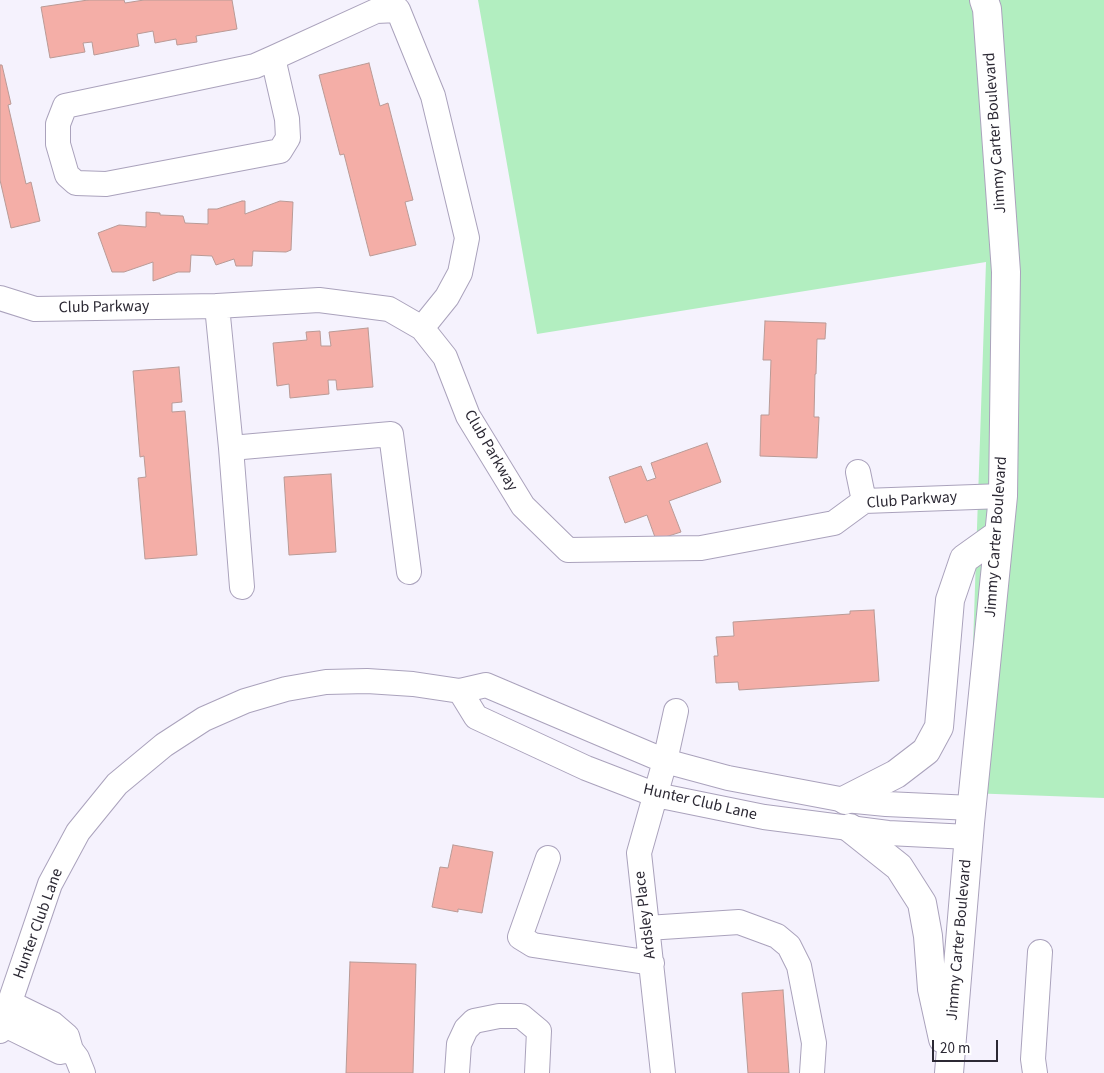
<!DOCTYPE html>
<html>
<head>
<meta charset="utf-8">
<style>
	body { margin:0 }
	#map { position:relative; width:1104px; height:1073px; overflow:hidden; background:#f5f2fd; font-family:"Source Sans 3",sans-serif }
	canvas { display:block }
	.scale { position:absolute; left:932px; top:1040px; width:66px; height:22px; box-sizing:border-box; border:2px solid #2c2934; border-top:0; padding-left:6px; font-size:15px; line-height:18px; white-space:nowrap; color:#2c2934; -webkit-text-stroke:4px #fff; paint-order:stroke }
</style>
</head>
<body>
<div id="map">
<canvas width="1104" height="1073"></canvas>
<div class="scale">20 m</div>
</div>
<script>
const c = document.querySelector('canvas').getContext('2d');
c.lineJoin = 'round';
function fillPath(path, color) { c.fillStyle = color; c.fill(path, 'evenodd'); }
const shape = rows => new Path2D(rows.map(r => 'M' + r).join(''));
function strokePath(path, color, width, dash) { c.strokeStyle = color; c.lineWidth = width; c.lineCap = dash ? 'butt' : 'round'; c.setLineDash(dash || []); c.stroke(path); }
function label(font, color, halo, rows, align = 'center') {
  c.font = font + ' "Source Sans 3",sans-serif'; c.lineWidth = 4.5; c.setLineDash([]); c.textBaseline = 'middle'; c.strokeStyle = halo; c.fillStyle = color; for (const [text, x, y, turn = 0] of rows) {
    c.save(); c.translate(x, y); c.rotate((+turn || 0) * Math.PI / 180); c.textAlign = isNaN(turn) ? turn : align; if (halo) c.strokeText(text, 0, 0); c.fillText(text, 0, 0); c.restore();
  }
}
const green = shape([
	[478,0,1104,0,1104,798,968,793,986,262,537,334]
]);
const building = shape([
	[88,0,124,0,125,3,144,0,232,0,237,29,196,36,197,42,177,45,176,39,155,43,153,31,137,34,139,46,94,55,92,42,83,43,85,52,50,58,41,7,88,0],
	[369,63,380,106,388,103,413,200,405,202,416,245,370,256,344,154,340,155,319,75,369,63],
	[0,65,2,65,11,104,8,105,26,184,31,182,40,221,11,228,0,180,0,65],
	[242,201,245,201,245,214,280,201,293,202,291,250,286,252,253,251,252,266,236,266,234,259,216,265,212,256,191,255,190,272,178,272,153,281,153,262,124,272,112,272,98,233,119,225,146,227,146,212,160,213,160,215,183,216,185,223,208,224,208,209,217,209,242,201],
	[765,321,826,323,825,339,817,339,816,374,815,374,814,417,819,417,817,458,760,456,761,415,769,415,771,360,763,360,765,321],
	[368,328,373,387,337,390,336,380,328,380,329,394,290,398,289,384,277,386,273,343,307,340,306,332,320,331,321,346,331,346,329,332,368,328],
	[179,367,182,402,172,403,172,412,185,411,197,555,145,559,138,478,146,477,144,456,140,457,133,371,179,367],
	[707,443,721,482,669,501,681,532,656,540,647,515,625,523,609,477,641,466,647,481,656,478,651,463,707,443],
	[331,474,336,552,289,555,284,477,331,474],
	[874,610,879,681,739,690,738,682,716,683,714,656,718,656,716,637,734,636,733,622,850,614,850,611,874,610],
	[453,845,493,852,482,913,458,909,458,912,432,907,440,867,448,868,453,845],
	[350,962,416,964,413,1073,346,1073,350,962],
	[783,990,789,1073,748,1073,742,993,783,990]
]);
const minor = shape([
	[273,58,287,119,288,138,280,151,106,184,76,183,67,175,58,144,58,124,65,106,255,66,273,58,376,11,398,10,433,96,467,238,460,273,447,297,422,328],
	[0,298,35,309,217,306,319,300,389,309,422,328,445,357,468,416,523,506,568,550,701,548,834,523,864,501,1003,496],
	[217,306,231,448,242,587],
	[231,448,391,434,409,572],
	[858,472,864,501],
	[460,691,476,717,586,768,656,795,764,817,888,833,969,837],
	[548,858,520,937,533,945,652,963],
	[647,928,739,922,777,936,789,946,799,966,814,1043,812,1073],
	[10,1003,53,1024,67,1036,71,1050,77,1058,83,1073],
	[3,1024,60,1052,71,1050],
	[0,1031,50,884,78,832,117,784,164,745,204,719,245,701,286,689,326,682,367,681,413,684,460,691,486,685,665,761,728,778,845,800,886,804,972,808],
	[457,1073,459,1044,466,1029,474,1021,499,1016,521,1016,539,1031,537,1073],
	[663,1073,639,853,665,761,676,711],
	[1035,1073,1033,1059,1040,952]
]);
const major = shape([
	[845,800,896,774,926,751,939,727,950,600,964,559,999,534],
	[850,828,899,867,922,903,928,936,932,989,943,1039],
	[949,1073,970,823,1003,496,1006,272,987,9,984,0]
]);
const streetNames = [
	["Jimmy Carter Boulevard",996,133,-94],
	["Club Parkway",104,308,-1],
	["Club Parkway",490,451,60],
	["Club Parkway",912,501,-4],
	["Jimmy Carter Boulevard",997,537,-86],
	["Hunter Club Lane",700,803,13],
	["Ardsley Place",646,915,-97],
	["Hunter Club Lane",39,924,-70],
	["Jimmy Carter Boulevard",960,940,-85]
];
fillPath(green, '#b2eec0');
fillPath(building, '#f4aea7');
strokePath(building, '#b99a96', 1);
strokePath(minor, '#aaa2bc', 26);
strokePath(major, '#aaa2bc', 30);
strokePath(minor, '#fff', 24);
strokePath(major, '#fff', 28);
label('16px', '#2c2934', '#fff', streetNames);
</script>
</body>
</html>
